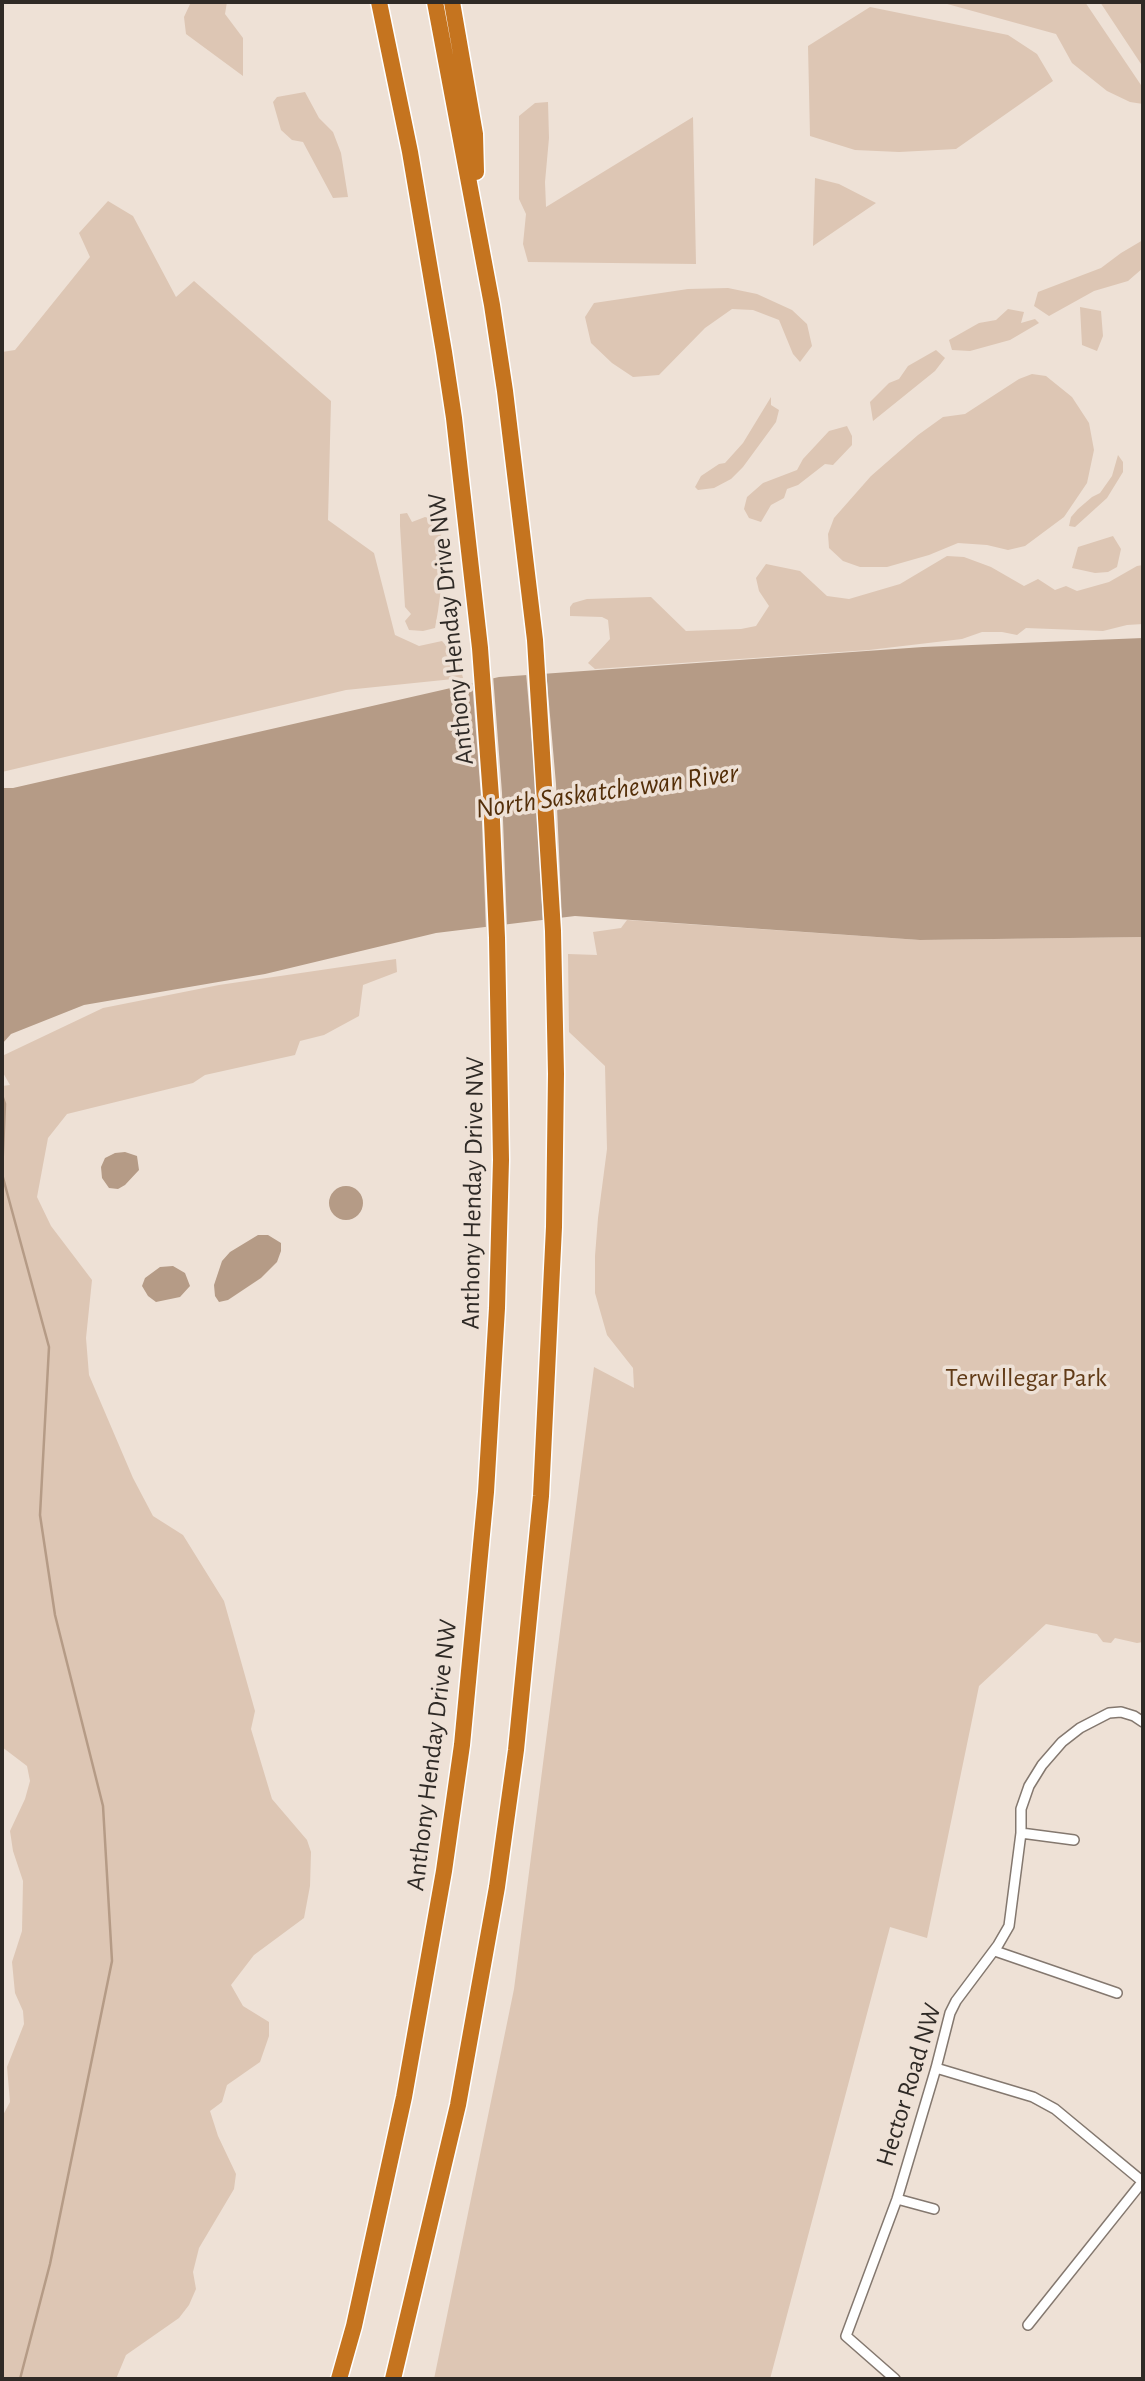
<!DOCTYPE html>
<html>
<head>
<meta charset="utf-8">
<style>
	body { margin:0 }
	#map { position:relative; width:1145px; height:2381px; overflow:hidden; background:#eee1d6; font-family:"Alegreya Sans",sans-serif }
	canvas { display:block }
	.frame { position:absolute; inset:0; border:4px solid #2f2a26; pointer-events:none }
</style>
</head>
<body>
<div id="map">
<canvas width="1145" height="2381"></canvas>
<div class="frame"></div>
</div>
<script>
const c = document.querySelector('canvas').getContext('2d');
c.lineJoin = 'round';
function fillPath(path, color) { c.fillStyle = color; c.fill(path, 'evenodd'); }
const shape = rows => new Path2D(rows.map(r => 'M' + r).join(''));
function strokePath(path, color, width, dash) { c.strokeStyle = color; c.lineWidth = width; c.lineCap = dash ? 'butt' : 'round'; c.setLineDash(dash || []); c.stroke(path); }
function label(font, color, halo, rows, align = 'center') {
  c.font = font + ' "Alegreya Sans",sans-serif'; c.lineWidth = 7; c.setLineDash([]); c.textBaseline = 'middle'; c.strokeStyle = halo; c.fillStyle = color; for (const [text, x, y, turn = 0] of rows) {
    c.save(); c.translate(x, y); c.rotate((+turn || 0) * Math.PI / 180); c.textAlign = isNaN(turn) ? turn : align; if (halo) c.strokeText(text, 0, 0); c.fillText(text, 0, 0); c.restore();
  }
}
const green = shape([
	[191,2,227,2,225,14,243,38,243,76,186,34,184,17],
	[940,2,1085,2,1143,88,1143,104,1130,102,1107,91,1072,63,1056,34],
	[1100,2,1143,2,1143,67],
	[870,7,1008,35,1037,54,1053,81,956,149,899,152,855,150,810,136,808,46],
	[305,92,319,118,333,132,341,153,348,197,333,198,303,142,292,140,281,130,273,102,277,97],
	[548,102,549,138,545,182,546,207,693,117,696,264,528,262,523,244,526,214,519,199,519,116,535,103],
	[815,178,839,184,876,203,813,246],
	[108,201,133,216,176,297,194,281,331,401,328,520,374,553,395,635,419,646,442,641,458,659,463,678,346,690,2,772,2,352,15,350,90,257,79,233],
	[1143,240,1143,268,1128,281,1094,291,1049,316,1034,306,1038,292,1101,268,1121,253],
	[728,288,757,294,792,310,807,324,812,346,800,362,793,354,779,320,753,310,732,309,705,328,659,375,633,377,612,363,591,343,585,317,594,303,688,289],
	[1080,307,1101,311,1103,336,1097,351,1082,345],
	[1008,309,1024,312,1021,323,1035,319,1039,323,1010,340,970,351,952,350,949,340,979,323,996,320],
	[936,350,945,358,935,371,873,421,870,402,889,383,899,379,908,366],
	[1032,374,1046,376,1072,397,1089,423,1094,450,1087,483,1064,517,1025,546,1008,550,987,545,958,543,929,555,887,567,860,567,843,561,829,548,828,534,834,518,871,476,918,435,943,417,965,414,1019,379],
	[771,397,771,405,779,410,776,422,743,467,731,479,714,488,698,490,695,487,701,476,719,464,725,463,743,443],
	[847,426,852,436,852,445,833,465,825,464,798,485,787,489,784,498,771,505,761,522,749,518,744,509,747,497,763,483,797,470,803,459,829,431],
	[1118,455,1123,462,1123,472,1107,498,1075,527,1069,526,1071,517,1078,509,1092,497,1100,493,1112,476],
	[407,513,412,522,425,517,445,523,439,542,438,580,441,589,438,611,435,628,423,631,409,630,405,621,411,614,405,607,400,526,400,514],
	[1113,536,1121,549,1117,567,1108,572,1095,573,1072,568,1078,547],
	[947,556,964,557,991,567,1024,586,1038,579,1055,590,1066,586,1077,591,1109,582,1137,566,1143,565,1143,624,1127,625,1103,631,1026,628,1017,635,1002,632,982,632,962,639,869,650,595,669,588,663,610,639,608,620,602,617,570,616,570,607,573,603,587,599,651,597,686,631,741,629,756,626,769,606,759,591,756,578,766,564,800,571,827,596,849,599,900,584],
	[627,920,920,940,1143,937,1143,1642,1137,1643,1115,1638,1111,1643,1103,1642,1097,1634,1046,1624,979,1686,927,1938,890,1927,770,2379,434,2379,514,1989,594,1367,634,1388,633,1368,607,1335,595,1293,595,1256,598,1218,607,1149,605,1066,569,1032,568,954,597,955,593,932,621,928],
	[396,959,397,972,363,985,359,1016,324,1035,300,1041,295,1055,205,1075,193,1083,67,1114,48,1138,37,1197,51,1226,92,1280,86,1338,89,1375,133,1478,153,1516,183,1535,224,1601,255,1711,251,1729,272,1799,307,1840,311,1852,310,1886,304,1918,254,1955,231,1985,243,2006,269,2022,269,2036,260,2062,227,2085,222,2102,210,2111,218,2136,236,2174,234,2189,199,2248,193,2272,196,2289,189,2305,179,2318,126,2355,116,2379,2,2379,2,2117,10,2102,7,2067,24,2024,23,2011,15,1993,12,1962,22,1931,23,1881,13,1851,10,1831,25,1799,30,1781,27,1766,2,1747,2,1086,10,1085,2,1071,2,1056,103,1008,219,985]
]);
const water = shape([
	[1143,638,1143,937,920,940,575,916,436,933,265,974,84,1005,11,1034,2,1044,2,788,13,788,499,677,923,647],
	[125,1152,137,1156,139,1170,125,1185,118,1189,109,1188,102,1178,101,1167,105,1158,115,1153],
	'329 1203a17 17 0 1 1 34 0a17 17 0 1 1-34 0Z',
	[258,1235,268,1235,281,1243,281,1251,277,1262,261,1278,228,1300,219,1302,215,1296,214,1285,222,1261,230,1252],
	[173,1266,185,1273,190,1286,180,1297,156,1302,148,1296,142,1286,145,1278,160,1267]
]);
const pier = shape([
	[546,670,556,784,562,921,543,924,536,789,526,672],
	[493,675,502,793,507,928,486,930,481,797,472,680]
]);
const stream = shape([
	[2,1095,5,1104,2,1174,49,1347,40,1515,55,1615,103,1806,112,1961,50,2264,20,2379]
]);
const street = shape([
	[1021,1833,1074,1840],
	[995,1951,1117,1993],
	[936,2068,1033,2097,1055,2109,1143,2182],
	[897,2199,934,2209],
	[1028,2325,1143,2181],
	[895,2379,846,2336,897,2199,936,2068,950,2013,956,2001,998,1945,1009,1926,1021,1833,1021,1809,1029,1786,1042,1765,1062,1742,1080,1728,1109,1713,1121,1712,1134,1716,1143,1722]
]);
const highway = shape([
	[452,2,475,134,476,172],
	[339,2379,354,2326,404,2097,444,1871,462,1745,486,1492,497,1308,501,1160,497,938,491,797,480,648,454,418,444,352,410,152,379,2],
	[393,2379,458,2105,497,1887,516,1750,541,1496,554,1227,556,1074,553,931,535,640,505,391,492,305,435,2]
]);
const streetNames = [
	["Anthony Henday Drive NW",451,629,-96],
	["Anthony Henday Drive NW",473,1193,-89],
	["Anthony Henday Drive NW",432,1755,-83],
	["Hector Road NW",909,2085,-73]
];
const parkNames = [
	["Terwillegar Park",1026,1378]
];
const waterNames = [
	["North Saskatchewan River",607,791,-8]
];
fillPath(green, '#ddc6b4');
fillPath(water, '#b59b86');
fillPath(pier, '#eee1d6');
strokePath(stream, '#b59b86', 2.5);
strokePath(street, '#84786f', 12);
strokePath(highway, '#fff', 19);
strokePath(street, '#fff', 9);
strokePath(highway, '#c5741f', 16);
label('26px', '#2f2a26', '#eee1d6', streetNames);
label('26px', '#613b17', '#eee1d6', parkNames);
label('italic 28px', '#542f09', '#eee1d6', waterNames);
</script>
</body>
</html>
